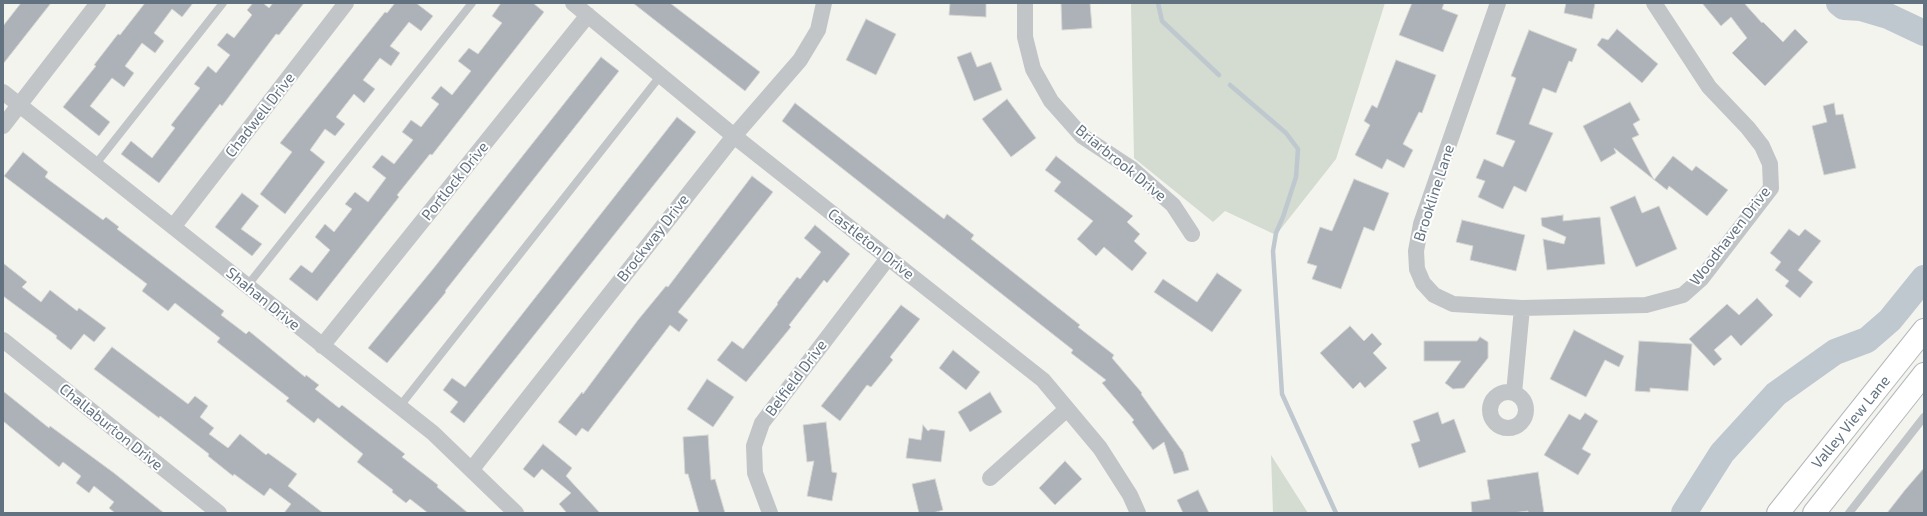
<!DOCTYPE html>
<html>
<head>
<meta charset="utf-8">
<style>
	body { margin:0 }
	#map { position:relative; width:1927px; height:516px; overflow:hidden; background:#f4f4ef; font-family:"Exo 2",sans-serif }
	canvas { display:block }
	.frame { position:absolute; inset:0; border:4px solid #627281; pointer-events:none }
</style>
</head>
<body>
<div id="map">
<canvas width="1927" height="516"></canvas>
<div class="frame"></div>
</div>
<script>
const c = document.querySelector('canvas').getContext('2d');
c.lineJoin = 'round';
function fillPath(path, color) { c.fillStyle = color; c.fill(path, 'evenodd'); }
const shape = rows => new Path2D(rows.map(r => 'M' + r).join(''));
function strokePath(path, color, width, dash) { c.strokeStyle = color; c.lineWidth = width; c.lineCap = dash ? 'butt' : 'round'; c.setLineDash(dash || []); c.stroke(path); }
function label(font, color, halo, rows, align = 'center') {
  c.font = font + ' "Exo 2",sans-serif'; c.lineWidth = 4; c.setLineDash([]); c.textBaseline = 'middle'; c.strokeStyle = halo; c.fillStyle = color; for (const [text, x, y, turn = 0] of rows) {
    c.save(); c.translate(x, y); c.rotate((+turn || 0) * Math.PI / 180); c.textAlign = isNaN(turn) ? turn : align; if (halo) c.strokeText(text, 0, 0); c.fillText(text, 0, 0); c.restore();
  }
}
const green = shape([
	[1131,3,1385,3,1336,159,1276,235,1225,211,1213,222,1134,158],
	[1271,455,1308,513,1273,513]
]);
const stream = shape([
	[1158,3,1162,21,1219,75],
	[1230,85,1286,133,1298,149,1296,177,1283,217,1276,233,1273,251,1282,394,1336,513]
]);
const river = shape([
	[1839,3,1844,7,1861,8,1888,16,1924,33],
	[1684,513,1722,453,1776,394,1835,352,1867,340,1890,320,1924,278]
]);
const building = shape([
	[21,3,51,3,3,64,3,26,21,3],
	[145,3,193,3,182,17,172,9,154,33,164,41,155,53,142,43,125,66,134,73,124,87,112,78,90,106,110,122,99,136,63,107,96,66,94,65,118,34,120,35,145,3],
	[253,3,263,3,269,8,273,3,304,3,279,35,276,34,222,106,220,104,159,183,121,154,131,141,152,158,175,128,171,125,200,88,194,84,208,66,216,73,230,55,217,45,227,33,234,38,252,15,247,10,253,3],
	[395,3,416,3,433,16,421,31,409,22,390,46,400,53,391,66,380,58,363,80,375,89,364,103,354,94,336,117,345,124,335,136,325,129,310,150,325,162,285,214,260,194,292,152,280,143,385,12,387,13,395,3],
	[501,3,533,3,544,12,432,155,430,154,397,195,399,197,317,301,289,279,301,265,312,273,330,250,315,237,325,224,334,232,352,209,345,204,355,192,368,202,386,178,372,167,382,155,394,164,413,140,402,132,411,120,421,127,439,104,431,98,441,86,452,95,471,71,458,61,469,48,478,54,502,23,492,16,501,3],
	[633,3,670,3,760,72,745,91,633,3],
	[950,3,986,3,986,17,949,15,950,3],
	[1061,3,1090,3,1092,28,1062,30,1061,3],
	[1412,3,1444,3,1442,9,1458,15,1443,52,1399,35,1412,3],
	[1566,3,1595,3,1592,19,1564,13,1566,3],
	[1702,3,1744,3,1762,23,1763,22,1783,42,1795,29,1808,42,1765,86,1732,53,1747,38,1731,17,1721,26,1702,3],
	[866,19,896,34,876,75,846,60,866,19],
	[1617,29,1658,64,1642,83,1597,45,1602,38,1608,40,1617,29],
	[1529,30,1577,49,1572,62,1569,61,1556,93,1543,88,1529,124,1553,133,1526,192,1514,186,1503,209,1478,197,1485,181,1476,178,1484,159,1503,167,1515,141,1496,134,1516,78,1511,76,1529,30],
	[971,52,977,67,991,62,1002,90,974,101,957,57,971,52],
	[601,57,619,71,445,291,446,292,387,363,368,348,433,269,601,57],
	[1396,60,1436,75,1422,113,1419,112,1403,144,1413,150,1404,168,1387,159,1382,169,1355,155,1370,125,1364,121,1372,105,1377,108,1396,60],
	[1007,99,1036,138,1011,157,982,119,1007,99],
	[1630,102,1640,120,1633,124,1639,135,1632,138,1654,180,1673,156,1692,171,1696,166,1728,190,1707,216,1669,186,1667,190,1614,148,1616,153,1601,162,1583,126,1630,102],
	[795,103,944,219,947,214,974,235,971,239,1080,325,1078,327,1114,355,1112,358,1142,393,1141,394,1183,452,1189,470,1174,474,1164,442,1153,450,1132,422,1134,420,1102,383,1106,380,1071,353,1073,350,782,121,795,103],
	[1834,103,1836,115,1843,114,1856,168,1824,175,1812,126,1827,122,1823,106,1834,103],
	[677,117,696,132,464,423,450,412,458,402,443,390,452,378,465,387,677,117],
	[23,152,48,172,45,177,103,220,106,217,119,227,117,229,224,311,221,315,246,334,249,331,305,377,306,375,319,385,315,389,339,408,342,405,405,454,402,457,438,485,437,487,468,513,428,513,410,499,406,503,392,492,393,490,357,462,363,454,318,418,314,423,286,401,289,398,217,342,220,338,175,303,168,311,142,291,147,284,4,176,23,152],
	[1056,156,1133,216,1127,222,1140,234,1134,241,1147,253,1132,271,1104,247,1096,256,1077,239,1093,221,1054,191,1061,182,1045,170,1056,156],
	[752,176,773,192,678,312,688,320,679,332,670,325,588,432,582,428,576,436,558,422,582,392,583,394,638,320,666,286,668,287,752,176],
	[1354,179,1389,193,1374,231,1364,227,1341,289,1312,279,1317,266,1307,263,1320,227,1332,231,1354,179],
	[242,193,259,206,241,229,262,244,252,256,215,227,242,193],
	[1635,196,1642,213,1659,206,1677,249,1636,267,1610,207,1635,196],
	[1563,215,1563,221,1600,217,1605,264,1547,270,1543,239,1564,244,1566,237,1542,226,1541,218,1563,215],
	[1462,220,1525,235,1516,271,1470,260,1473,246,1456,242,1462,220],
	[815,225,850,254,827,283,824,280,789,325,791,327,746,382,717,360,732,341,743,349,778,304,777,303,797,277,800,279,821,252,804,238,815,225],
	[1789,229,1799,236,1805,229,1821,241,1798,270,1813,282,1800,298,1785,286,1789,281,1775,270,1781,262,1770,253,1789,229],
	[3,263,27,282,22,287,41,302,50,290,77,311,79,308,106,328,94,342,84,334,71,350,56,338,57,336,3,296,3,263],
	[1217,273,1242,290,1212,332,1154,292,1163,279,1197,302,1217,273],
	[1757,298,1773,315,1741,346,1731,335,1714,350,1722,359,1714,366,1689,339,1727,304,1739,315,1757,298],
	[901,305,920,319,890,357,893,360,871,387,867,385,840,421,821,406,901,305],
	[1350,326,1364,341,1372,333,1382,344,1373,353,1387,368,1365,388,1360,382,1353,389,1320,353,1350,326],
	[1574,330,1624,356,1619,367,1605,360,1586,397,1550,379,1574,330],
	[1480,337,1488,342,1488,358,1464,388,1453,389,1445,383,1461,361,1424,361,1424,341,1477,341,1480,337],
	[1639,341,1692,344,1688,391,1650,388,1650,392,1635,391,1639,341],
	[112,347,188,404,195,396,208,406,200,417,214,428,209,434,228,448,240,434,266,455,268,453,297,474,288,486,323,513,284,513,291,504,270,488,264,496,234,474,233,476,208,456,209,454,160,416,159,418,94,369,112,347],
	[953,350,980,372,966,390,939,368,953,350],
	[707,379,734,397,713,427,687,409,707,379],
	[3,391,49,428,50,426,114,473,164,513,115,513,109,508,114,502,94,486,89,493,76,483,81,476,63,462,59,467,3,421,3,391],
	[990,392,1002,412,970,432,958,412,990,392],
	[1438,412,1442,424,1454,419,1466,452,1419,468,1411,444,1420,441,1413,421,1438,412],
	[1585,413,1598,421,1582,449,1591,454,1578,475,1544,455,1569,414,1580,420,1585,413],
	[826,422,832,472,837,473,832,501,807,496,814,461,807,462,803,425,826,422],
	[923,425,928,431,931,429,945,431,941,462,906,458,909,438,921,440,923,425],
	[708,435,711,480,715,479,725,513,699,513,688,474,685,474,683,437,708,435],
	[543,444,572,468,566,476,600,513,567,513,559,504,571,493,542,469,534,478,523,469,543,444],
	[1065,461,1082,479,1055,505,1039,488,1065,461],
	[1924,468,1924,513,1887,513,1905,490,1924,468],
	[1538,472,1544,513,1528,513,1528,511,1512,513,1472,513,1471,502,1490,499,1487,480,1538,472],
	[935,479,943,510,933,513,919,513,912,484,935,479],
	[1198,490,1209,513,1183,513,1177,500,1198,490]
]);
const service = shape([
	[95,165,223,3],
	[247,286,472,3],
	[400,406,661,75],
	[1849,513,1924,417]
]);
const minor = shape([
	[573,3,734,136,1043,380,1100,448,1130,495,1138,513],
	[1025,3,1025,37,1033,69,1051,101,1082,136,1132,169,1173,205,1192,234],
	[1498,3,1421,224,1416,251,1417,269,1423,283,1434,295,1453,304,1522,308,1646,305,1683,295,1701,279,1771,188,1770,164,1762,146,1748,128,1709,87,1654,3],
	[3,92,433,433,516,513],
	[3,126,98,3],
	[173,227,346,3],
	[3,340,219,513],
	[322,346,588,15],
	'1490 410a18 18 0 1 1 36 0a18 18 0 1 1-36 0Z',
	[1514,393,1522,308],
	[472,469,734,136,800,60,818,30,824,3],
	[990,478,1067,409],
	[770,513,755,473,754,446,762,423,888,258]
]);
const secondary = shape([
	[1778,513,1924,330],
	[1814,513,1924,374]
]);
const streetNames = [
	["Chadwell Drive",260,115,-52],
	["Briarbrook Drive",1121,163,39],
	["Portlock Drive",455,181,-51],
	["Brookline Lane",1434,193,-72],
	["Woodhaven Drive",1730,236,-52],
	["Brockway Drive",653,238,-52],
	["Castleton Drive",871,244,38],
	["Shahan Drive",263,299,39],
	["Belfield Drive",796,378,-53],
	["Valley View Lane",1851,422,-51],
	["Challaburton Drive",111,427,39]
];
fillPath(green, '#d4dbd0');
strokePath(stream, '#bfc8ce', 4.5);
strokePath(river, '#bfc8ce', 26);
fillPath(building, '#acb2b8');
strokePath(building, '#d5d5d2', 1);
strokePath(secondary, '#b3b8bc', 24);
strokePath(service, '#c1c5c8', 8);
strokePath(minor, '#c1c5c8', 16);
strokePath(secondary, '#fff', 22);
label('15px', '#627281', '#fff', streetNames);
</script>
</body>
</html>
